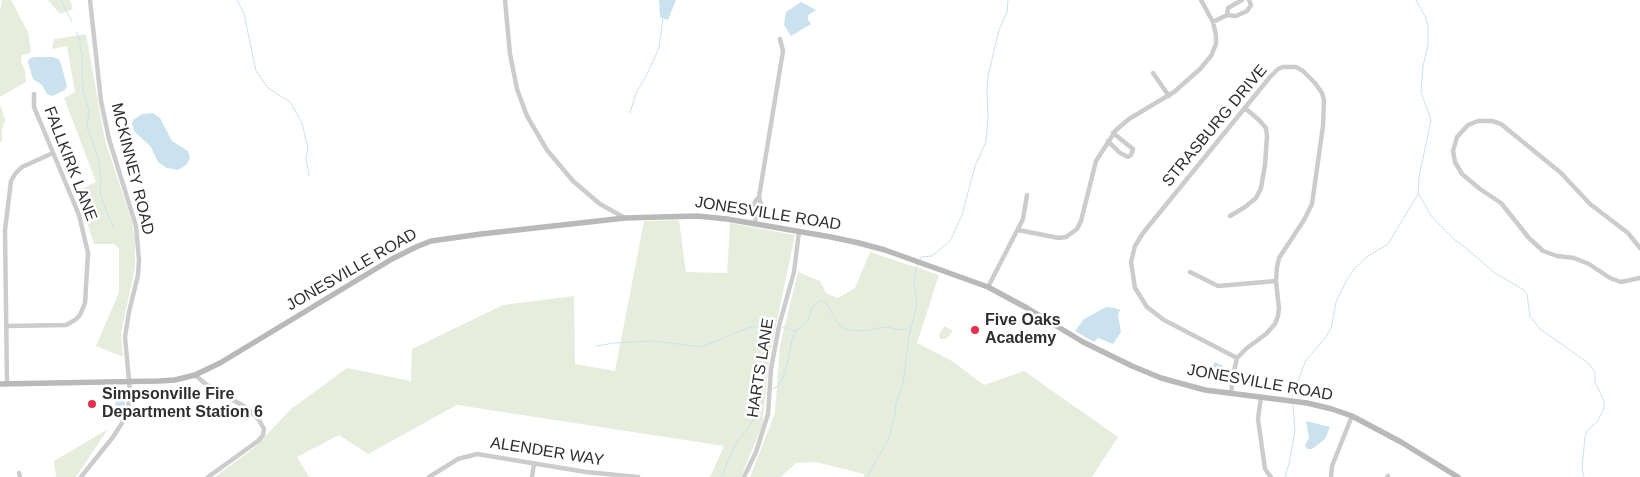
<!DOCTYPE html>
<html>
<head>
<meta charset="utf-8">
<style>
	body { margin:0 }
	canvas { display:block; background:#fff }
</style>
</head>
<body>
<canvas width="1640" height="477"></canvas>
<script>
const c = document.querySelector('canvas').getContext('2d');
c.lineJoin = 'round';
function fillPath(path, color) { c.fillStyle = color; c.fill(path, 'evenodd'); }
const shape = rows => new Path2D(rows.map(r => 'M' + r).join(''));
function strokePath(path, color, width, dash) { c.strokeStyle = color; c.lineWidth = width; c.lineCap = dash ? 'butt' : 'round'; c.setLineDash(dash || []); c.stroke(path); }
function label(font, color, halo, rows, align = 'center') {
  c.font = font + ' Arial,sans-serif'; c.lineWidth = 5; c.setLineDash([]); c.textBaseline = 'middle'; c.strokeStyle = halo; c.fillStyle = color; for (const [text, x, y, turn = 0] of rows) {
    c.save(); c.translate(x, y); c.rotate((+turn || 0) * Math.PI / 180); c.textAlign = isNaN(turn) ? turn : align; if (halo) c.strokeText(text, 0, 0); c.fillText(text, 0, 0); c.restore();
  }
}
const green = shape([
	[2,0,11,0,18,13,28,32,31,53,22,55,21,61,25,71,26,82,0,97,0,11],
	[48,0,70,0,73,9,60,14],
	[86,34,105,140,132,222,135,238,135,268,121,333,123,357,96,346,119,292,119,248,114,244,94,244,77,191,96,182,64,98,75,92,67,46,52,49,54,39],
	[0,104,5,120,2,130,2,140,0,143],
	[679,220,686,272,727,273,730,223,795,235,770,354,762,426,741,477,710,477,724,446,457,405,368,454,339,435,297,457,309,477,215,477,255,447,291,409,347,368,411,381,412,349,503,305,574,296,575,364,615,371,644,221],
	[870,252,939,275,917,343,952,361,984,385,1024,371,1118,437,1092,477,864,477,864,474,816,462,796,463,781,477,750,477,775,413,780,345,798,272,820,281,826,293,838,298,855,288],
	[944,326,953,331,946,339,940,339,939,335],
	[108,429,76,477,56,477,54,461]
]);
const water = shape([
	[659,0,676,0,668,20,660,17],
	[801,2,816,10,808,15,808,20,811,24,791,36,784,25,786,12],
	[34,57,52,57,59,59,61,64,67,86,65,90,52,96,47,94,42,85,33,79,28,62,29,59],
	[153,113,160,118,172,141,188,151,190,158,186,165,178,170,167,168,158,162,151,147,134,131,132,124,133,120,142,114],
	[1106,307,1115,308,1120,310,1118,315,1121,332,1113,344,1098,338,1094,342,1075,331,1084,319],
	[1215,362,1223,366,1215,378,1209,375],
	[118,390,122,391,125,395,125,405,122,414,119,417,116,416,115,394,116,391],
	[1306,421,1330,427,1325,439,1312,449,1307,449,1305,445,1309,438]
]);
const stream = shape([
	[61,0,72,22],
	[237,0,244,14,256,71,268,88,290,102,302,123,308,148,306,158,309,176],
	[1416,0,1425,16,1428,26,1428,45,1423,66,1421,92,1431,120,1419,177,1418,193,1432,217,1455,240,1467,249,1495,273,1524,290,1527,294,1530,316,1540,329,1588,363,1595,372,1595,382,1604,401,1604,409,1597,422,1587,431,1585,437,1582,468,1584,477],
	[76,32,80,39,80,46,82,54,83,91,89,110,87,127,99,161,101,179,100,193,104,205,114,228],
	[630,113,636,93,647,74,659,48,663,18],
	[920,260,921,257,932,256,950,241,962,215,975,166,986,142,988,117,987,90,988,76,999,30,1007,12,1008,0],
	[782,327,795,331],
	[596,346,614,343,655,341,701,347,748,328,768,324,776,326],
	[773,389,778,386,783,378,788,361,792,339,796,331,808,321,812,307,821,300,826,303,840,326,844,329,861,331,886,327,900,330,906,329,911,325],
	[1292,397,1306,360,1325,338,1331,328,1336,302,1346,281,1355,268,1368,256,1388,244,1418,194],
	[721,477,737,441,743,435,753,420,761,406,764,395,766,393],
	[867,477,888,440,895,415,896,403,903,384,909,336,917,304,914,281,916,269,918,264],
	[1285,477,1289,464,1295,431,1293,405]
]);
const street = shape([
	[505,0,510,54,517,89,527,116,547,150,573,181,600,204,625,218],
	[1227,15,1228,8,1242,0],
	[1213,22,1227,15,1236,16,1247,11,1251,5,1249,0],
	[1153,73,1169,96],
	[1108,141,1120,153,1128,157,1131,155,1133,149,1113,133],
	[756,213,754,205,756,200,759,197],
	[1230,216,1245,207,1256,198,1261,188,1265,165,1267,136,1266,128,1259,120,1245,108],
	[755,224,756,213,761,204,759,197,783,51,780,39],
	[1018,230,1059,238,1066,237,1077,229,1081,221,1096,161,1116,130,1129,119,1174,92,1200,69,1211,56,1216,44,1216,35,1213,22,1201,0],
	[1640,248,1628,233,1590,204,1561,173,1501,124,1492,121,1478,121,1468,125,1457,137,1453,151,1455,162,1462,174,1480,189,1501,203,1529,238,1543,251,1557,256,1574,258,1589,264,1610,278,1621,282,1640,278],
	[1190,272,1218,286,1276,281],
	[988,287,1023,219,1027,195],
	[7,326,66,325,75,320,80,315,85,303,88,253,79,215,34,107,34,94],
	[195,375,207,385,247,408,259,420,264,429,263,435,258,441,208,477],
	[7,384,5,230,11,181,15,174,22,167,53,153],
	[1231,393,1234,371,1237,358,1247,348,1266,334,1275,324,1278,316,1279,309,1276,281,1277,267,1279,258,1304,220,1312,204,1323,126,1324,100,1322,93,1315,83,1303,71,1296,67,1283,67,1278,69,1270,77,1143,233,1135,246,1131,262,1135,288,1147,307,1164,320,1237,358],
	[1261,397,1258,419,1265,469,1271,477],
	[19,473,20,477],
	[81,477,113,437,122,423,128,409,130,391,125,337,129,312,138,275,139,260,136,226,109,139,101,101,90,0],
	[429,477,458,459,477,454,586,472,638,477],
	[532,477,534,464],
	[744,477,756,452,768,414,771,369,779,326,794,272,799,232],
	[1331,477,1332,466,1352,416],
	[1387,477,1388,476]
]);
const secondary = shape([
	[0,384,159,381,175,380,195,375,220,363,392,259,416,247,431,241,481,234,625,218,697,216,727,219,831,237,859,243,885,250,988,287,1027,308,1083,342,1132,366,1161,378,1205,390,1307,403,1332,409,1352,416,1401,442,1458,477]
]);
const markers = [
	[975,330,5,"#e92f4b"],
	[92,404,5,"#e92f4b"]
];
const streetNames = [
	["STRASBURG DRIVE",1215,126,-50],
	["FALLKIRK LANE",70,164,69],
	["MCKINNEY ROAD",132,169,76],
	["JONESVILLE ROAD",768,214,9],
	["JONESVILLE ROAD",352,270,-30],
	["HARTS LANE",761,368,-81],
	["JONESVILLE ROAD",1260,383,10],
	["ALENDER WAY",547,452,9]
];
const poiNames = [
	["Five Oaks",985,321],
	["Academy",985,339],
	["Simpsonville Fire",102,395],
	["Department Station 6",102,413]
];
fillPath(green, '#e7eddd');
fillPath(water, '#c9e2ed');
strokePath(stream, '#c9e2ed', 1);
strokePath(street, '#ccc', 4.5);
strokePath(secondary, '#b9b9b9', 5.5);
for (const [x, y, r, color] of markers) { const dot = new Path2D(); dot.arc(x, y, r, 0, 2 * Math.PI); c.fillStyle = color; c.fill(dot); strokePath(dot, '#fff', 2); }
label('16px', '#2f2f2f', '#fff', streetNames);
label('bold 16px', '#2f2f2f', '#fff', poiNames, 'left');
</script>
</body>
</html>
